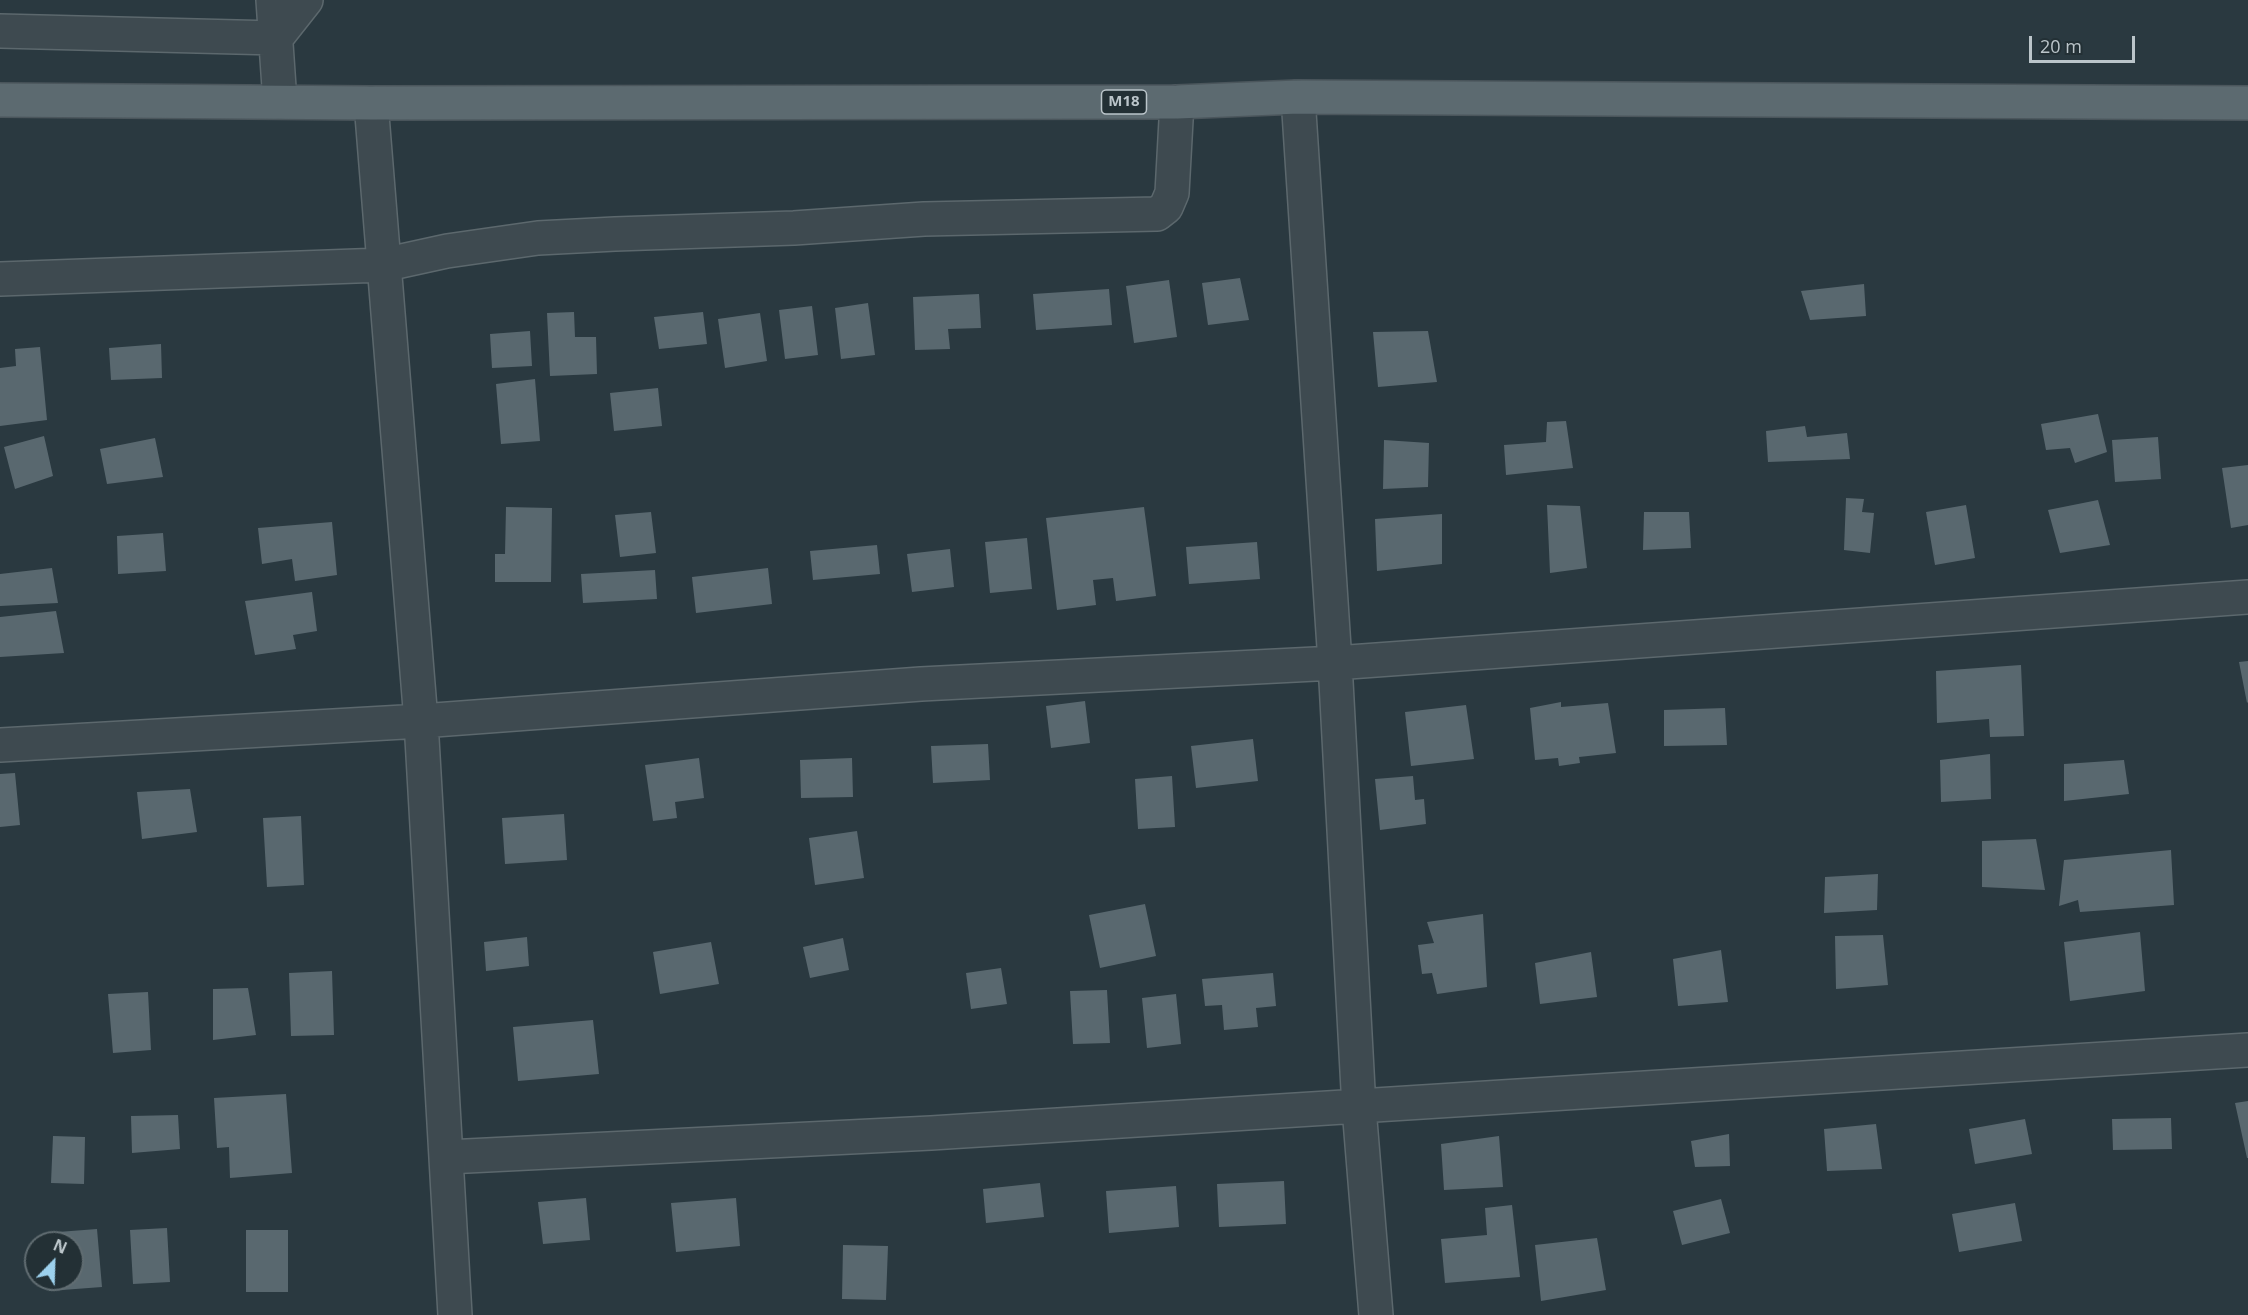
<!DOCTYPE html>
<html>
<head>
<meta charset="utf-8">
<style>
	body { margin:0 }
	#map { position:relative; width:2248px; height:1315px; overflow:hidden; background:#2a3940; font-family:"Open Sans",sans-serif }
	canvas { display:block }
	.north { position:absolute; left:24px; top:1231px; width:60px; height:60px; box-sizing:border-box; background:#233035; border:2px solid #606c71; border-radius:50%; rotate:23deg; font-size:16px; font-weight:700; line-height:24px; text-align:center; color:#bbc5ca }
	.north::after { content:''; display:block; margin:auto; width:21px; height:27px; background:#9dd1ed; clip-path:polygon(50% 0,100% 100%,50% 72%,0 100%) }
	.scale { position:absolute; left:2029px; top:36px; width:106px; height:27px; box-sizing:border-box; border:3px solid #bbc5ca; border-top:0; padding-left:8px; font-size:18px; line-height:21px; white-space:nowrap; color:#bbc5ca; -webkit-text-stroke:4px #233035; paint-order:stroke }
</style>
</head>
<body>
<div id="map">
<canvas width="2248" height="1315"></canvas>
<div class="north">N</div>
<div class="scale">20 m</div>
</div>
<script>
const c = document.querySelector('canvas').getContext('2d');
c.lineJoin = 'round';
function fillPath(path, color) { c.fillStyle = color; c.fill(path, 'evenodd'); }
const shape = rows => new Path2D(rows.map(r => 'M' + r).join(''));
function strokePath(path, color, width, dash) { c.strokeStyle = color; c.lineWidth = width; c.lineCap = dash ? 'butt' : 'round'; c.setLineDash(dash || []); c.stroke(path); }
function label(font, color, halo, rows, align = 'center') {
  c.font = font + ' "Open Sans",sans-serif'; c.lineWidth = 6; c.setLineDash([]); c.textBaseline = 'middle'; c.strokeStyle = halo; c.fillStyle = color; for (const [text, x, y, turn = 0] of rows) {
    c.save(); c.translate(x, y); c.rotate((+turn || 0) * Math.PI / 180); c.textAlign = isNaN(turn) ? turn : align; if (halo) c.strokeText(text, 0, 0); c.fillText(text, 0, 0); c.restore();
  }
}
const building = shape([
	[1240,278,1249,320,1208,325,1202,283],
	[1169,280,1177,337,1134,343,1126,286],
	[1864,284,1866,316,1810,320,1801,291],
	[1109,289,1112,325,1036,330,1033,294],
	[979,294,981,328,948,329,950,349,915,350,913,297],
	[868,303,875,355,841,359,835,308],
	[812,306,818,355,785,359,779,310],
	[574,312,575,337,596,337,597,374,550,376,547,313],
	[703,312,707,344,659,349,654,317],
	[760,313,767,361,725,368,718,319],
	[530,331,532,366,492,368,490,334],
	[1428,331,1437,382,1378,387,1373,332],
	[161,344,162,378,111,380,109,348],
	[40,347,47,420,0,426,0,368,16,366,15,349],
	[535,379,540,441,501,444,496,384],
	[658,388,662,426,614,431,610,393],
	[2098,414,2107,452,2075,463,2070,448,2046,450,2041,424],
	[1566,421,1573,468,1506,475,1504,445,1546,442,1547,422],
	[1805,426,1807,437,1847,433,1850,459,1768,462,1766,431],
	[44,436,53,476,15,489,4,447],
	[2158,437,2161,479,2115,482,2112,440],
	[155,438,163,477,107,484,100,449],
	[1384,440,1429,443,1428,487,1383,489],
	[2248,465,2248,525,2231,528,2222,468],
	[1846,498,1864,499,1862,512,1874,513,1870,553,1844,550],
	[2098,500,2110,545,2060,553,2048,510],
	[1547,505,1580,506,1587,568,1550,573],
	[1966,505,1975,558,1935,565,1926,512],
	[506,507,552,508,551,582,495,582,495,554,505,554],
	[1144,507,1156,596,1116,601,1113,578,1093,580,1096,605,1057,610,1046,518],
	[651,512,656,553,620,557,615,515],
	[1644,512,1689,512,1691,548,1643,550],
	[1442,514,1442,564,1377,571,1375,519],
	[332,522,337,575,295,581,292,559,262,564,258,528],
	[163,533,166,571,118,574,117,536],
	[1027,538,1032,589,990,593,985,542],
	[1257,542,1260,579,1189,584,1186,547],
	[877,545,880,574,813,580,810,551],
	[950,549,954,587,912,592,907,554],
	[52,568,58,603,0,606,0,574],
	[768,568,772,604,696,613,692,577],
	[655,570,657,599,583,603,581,574],
	[312,592,317,631,293,635,296,649,255,655,245,601],
	[56,611,64,653,0,657,0,617],
	[2248,661,2248,702,2247,703,2239,662],
	[2021,665,2024,736,1990,737,1989,719,1937,723,1936,671],
	[1085,701,1090,743,1051,748,1046,706],
	[1561,702,1561,707,1608,703,1616,753,1579,757,1580,763,1559,766,1558,758,1535,760,1530,708],
	[1466,705,1474,759,1411,766,1405,712],
	[1725,708,1727,745,1664,746,1664,710],
	[1253,739,1258,781,1196,788,1191,746],
	[988,744,990,780,933,783,931,746],
	[1990,754,1991,799,1941,802,1940,760],
	[699,758,704,798,675,802,677,818,653,821,645,765],
	[852,758,853,797,801,798,800,760],
	[2124,760,2129,794,2064,801,2064,764],
	[15,773,20,825,0,827,0,774],
	[1172,776,1175,827,1138,829,1135,779],
	[1413,776,1415,800,1424,799,1426,824,1380,830,1375,779],
	[190,789,197,832,142,839,137,792],
	[564,814,567,860,505,864,502,818],
	[301,816,304,885,267,887,263,818],
	[857,831,864,878,815,885,809,838],
	[2036,839,2045,890,1982,887,1982,841],
	[2171,850,2174,905,2080,912,2078,900,2059,906,2064,860],
	[1878,874,1877,910,1824,913,1825,877],
	[1145,904,1156,956,1100,968,1089,915],
	[1483,914,1487,987,1437,994,1432,973,1422,974,1418,945,1434,943,1427,922],
	[2140,932,2145,991,2070,1001,2064,942],
	[1883,935,1888,985,1836,989,1835,936],
	[527,937,529,966,486,971,484,942],
	[843,938,849,970,810,978,803,947],
	[711,942,719,984,660,994,653,952],
	[1721,950,1728,1002,1678,1006,1673,959],
	[1591,952,1597,997,1540,1004,1535,963],
	[1001,968,1007,1004,971,1009,966,973],
	[332,971,334,1035,291,1036,289,973],
	[1273,973,1276,1006,1256,1008,1258,1027,1224,1030,1222,1005,1205,1006,1202,979],
	[248,988,256,1035,213,1040,213,989],
	[1107,990,1110,1043,1073,1044,1070,991],
	[148,992,151,1050,113,1053,108,994],
	[1176,994,1181,1044,1147,1048,1142,998],
	[593,1020,599,1074,518,1081,513,1027],
	[286,1094,292,1173,230,1178,229,1147,217,1148,214,1098],
	[2248,1101,2248,1158,2247,1158,2235,1103],
	[178,1115,180,1149,132,1153,131,1116],
	[2171,1118,2172,1149,2113,1150,2112,1119],
	[2025,1119,2032,1154,1975,1164,1969,1129],
	[1876,1124,1882,1169,1827,1171,1824,1129],
	[1729,1134,1730,1166,1695,1167,1691,1141],
	[53,1136,85,1137,84,1184,51,1183],
	[1499,1136,1503,1187,1444,1190,1441,1144],
	[1284,1181,1286,1224,1219,1227,1217,1184],
	[1040,1183,1044,1217,986,1223,983,1189],
	[1176,1186,1179,1227,1109,1233,1106,1191],
	[586,1198,590,1240,543,1244,538,1202],
	[736,1198,740,1246,676,1252,671,1203],
	[1721,1199,1730,1233,1682,1245,1673,1211],
	[2015,1203,2022,1241,1959,1252,1952,1214],
	[1512,1205,1520,1277,1445,1283,1441,1239,1487,1235,1485,1208],
	[167,1228,170,1282,133,1284,130,1230],
	[97,1229,102,1287,49,1291,49,1279,72,1279,72,1243,46,1243,45,1233],
	[246,1230,288,1230,288,1292,246,1292],
	[1597,1238,1606,1290,1541,1301,1535,1245],
	[843,1245,888,1246,886,1300,842,1299]
]);
const minor = shape([
	[273,0,280,102],
	[0,31,276,38],
	[276,38,306,0],
	[1298,97,1335,663,1359,1108,1376,1315],
	[371,103,421,721,455,1315],
	[0,279,383,265,447,251,538,238,615,234,794,228,924,219,1157,214,1166,207,1172,193,1177,102],
	[0,745,421,721,921,684,1335,663,2248,597],
	[447,1157,931,1133,2248,1050]
]);
const primary = shape([
	[0,100,371,103,1177,102,1298,97,2248,103]
]);
const shields = [
	[1124,102,45]
];
const shieldNames = [
	["M18",1124,102]
];
fillPath(building, '#59686f');
strokePath(minor, '#5c686d', 36);
strokePath(primary, '#4b565c', 36);
strokePath(minor, '#3e4a50', 33);
strokePath(primary, '#5c6a70', 33);
for (const [x, y, w] of shields) { const box = new Path2D(); box.roundRect(x - w / 2, y - 12, w, 24, 4.5); c.fillStyle = '#233035'; c.fill(box); strokePath(box, '#bbc5ca', 1.5); }
label('bold 15px', '#bbc5ca', null, shieldNames);
</script>
</body>
</html>
